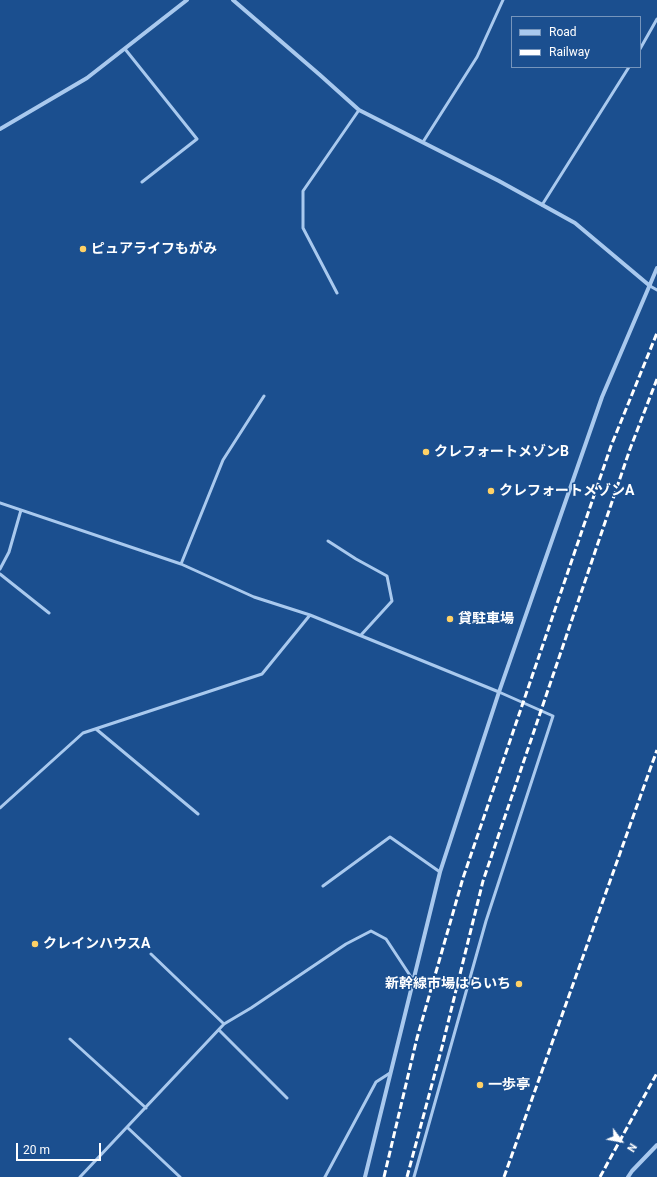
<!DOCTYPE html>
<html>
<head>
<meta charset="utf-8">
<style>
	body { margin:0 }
	#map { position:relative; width:657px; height:1177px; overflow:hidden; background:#1b4f8f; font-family:Roboto,sans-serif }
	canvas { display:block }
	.legend { position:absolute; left:511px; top:16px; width:130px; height:52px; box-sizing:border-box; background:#1b4f8f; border:1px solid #7695bc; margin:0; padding:5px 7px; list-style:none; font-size:12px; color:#fff }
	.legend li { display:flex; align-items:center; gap:8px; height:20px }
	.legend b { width:20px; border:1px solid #7695bc }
	.north { position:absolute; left:601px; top:1121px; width:40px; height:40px; -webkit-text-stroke:3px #1b4f8f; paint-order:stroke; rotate:122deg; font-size:11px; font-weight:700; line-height:16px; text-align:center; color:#fff }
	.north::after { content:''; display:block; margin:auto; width:14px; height:18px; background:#fff; clip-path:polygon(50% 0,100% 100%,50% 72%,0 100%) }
	.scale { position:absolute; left:16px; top:1143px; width:85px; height:18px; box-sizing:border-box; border:2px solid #fff; border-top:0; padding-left:5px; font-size:12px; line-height:14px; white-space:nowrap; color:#fff; -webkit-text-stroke:3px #1b4f8f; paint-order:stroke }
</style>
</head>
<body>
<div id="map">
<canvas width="657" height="1177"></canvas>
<ul class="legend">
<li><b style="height:5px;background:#a9c9ee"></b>Road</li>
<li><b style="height:5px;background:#fff"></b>Railway</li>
</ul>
<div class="north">N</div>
<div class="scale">20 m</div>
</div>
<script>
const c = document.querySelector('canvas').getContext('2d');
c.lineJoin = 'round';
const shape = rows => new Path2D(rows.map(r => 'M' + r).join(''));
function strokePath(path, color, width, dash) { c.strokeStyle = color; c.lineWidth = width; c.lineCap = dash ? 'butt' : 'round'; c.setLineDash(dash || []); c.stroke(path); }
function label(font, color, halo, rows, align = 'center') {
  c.font = font + ' Roboto,"Noto Sans JP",sans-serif'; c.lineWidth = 3; c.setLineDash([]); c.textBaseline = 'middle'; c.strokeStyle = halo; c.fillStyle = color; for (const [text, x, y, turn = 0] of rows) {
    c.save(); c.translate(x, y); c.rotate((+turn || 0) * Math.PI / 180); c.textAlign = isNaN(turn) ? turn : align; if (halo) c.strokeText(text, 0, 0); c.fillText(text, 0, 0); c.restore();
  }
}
const lane = shape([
	[125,49,197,139,142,182],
	[640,49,657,19],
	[423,142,477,57,503,0],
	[542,205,629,67],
	[650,286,657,290],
	[337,293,303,228,303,191,359,110],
	[0,503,181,564,254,597,310,615,499,692,553,716,486,921,414,1177],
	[328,541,356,559,387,576,392,601,361,635],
	[181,564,223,460,264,396],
	[0,569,9,552,21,510],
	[0,574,49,613],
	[96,729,198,814],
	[0,808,83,733,262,674,310,615],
	[323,886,390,837,440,872],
	[151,954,224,1024,251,1008,346,944,371,931,386,939,413,980],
	[219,1030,287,1098],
	[70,1039,146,1108],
	[128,1128,180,1177],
	[80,1177,224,1024],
	[325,1177,376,1082,390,1073]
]);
const street = shape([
	[233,0,320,75,359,110,499,181,575,223,650,286],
	[0,129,87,78,187,0],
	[365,1177,440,872,499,692,602,397,657,268],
	[628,1177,632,1171,657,1145]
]);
const rail = shape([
	[384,1177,417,1038,463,878,611,446,657,333],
	[407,1177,442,1047,483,881,630,449,657,379],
	[504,1177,657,750],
	[600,1177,657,1073]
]);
const markers = [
	[83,249,4,"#ffd166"],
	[426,452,4,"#ffd166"],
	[491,491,4,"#ffd166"],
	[450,619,4,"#ffd166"],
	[35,944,4,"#ffd166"],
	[519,984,4,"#ffd166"],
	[480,1085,4,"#ffd166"]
];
const poiNames = [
	["ピュアライフもがみ",91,249],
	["クレフォートメゾンB",434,452],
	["クレフォートメゾンA",499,491],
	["貸駐車場",458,619],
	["クレインハウスA",43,944],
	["新幹線市場はらいち",511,984,"right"],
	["一歩亭",488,1085]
];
strokePath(lane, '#a9c9ee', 3);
strokePath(street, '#a9c9ee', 4);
strokePath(rail, '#fff', 3, [7, 3]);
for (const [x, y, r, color] of markers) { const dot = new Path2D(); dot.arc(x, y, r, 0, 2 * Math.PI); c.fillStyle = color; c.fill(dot); strokePath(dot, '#1b4f8f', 1.5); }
label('bold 14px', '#fff', '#1b4f8f', poiNames, 'left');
</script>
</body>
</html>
